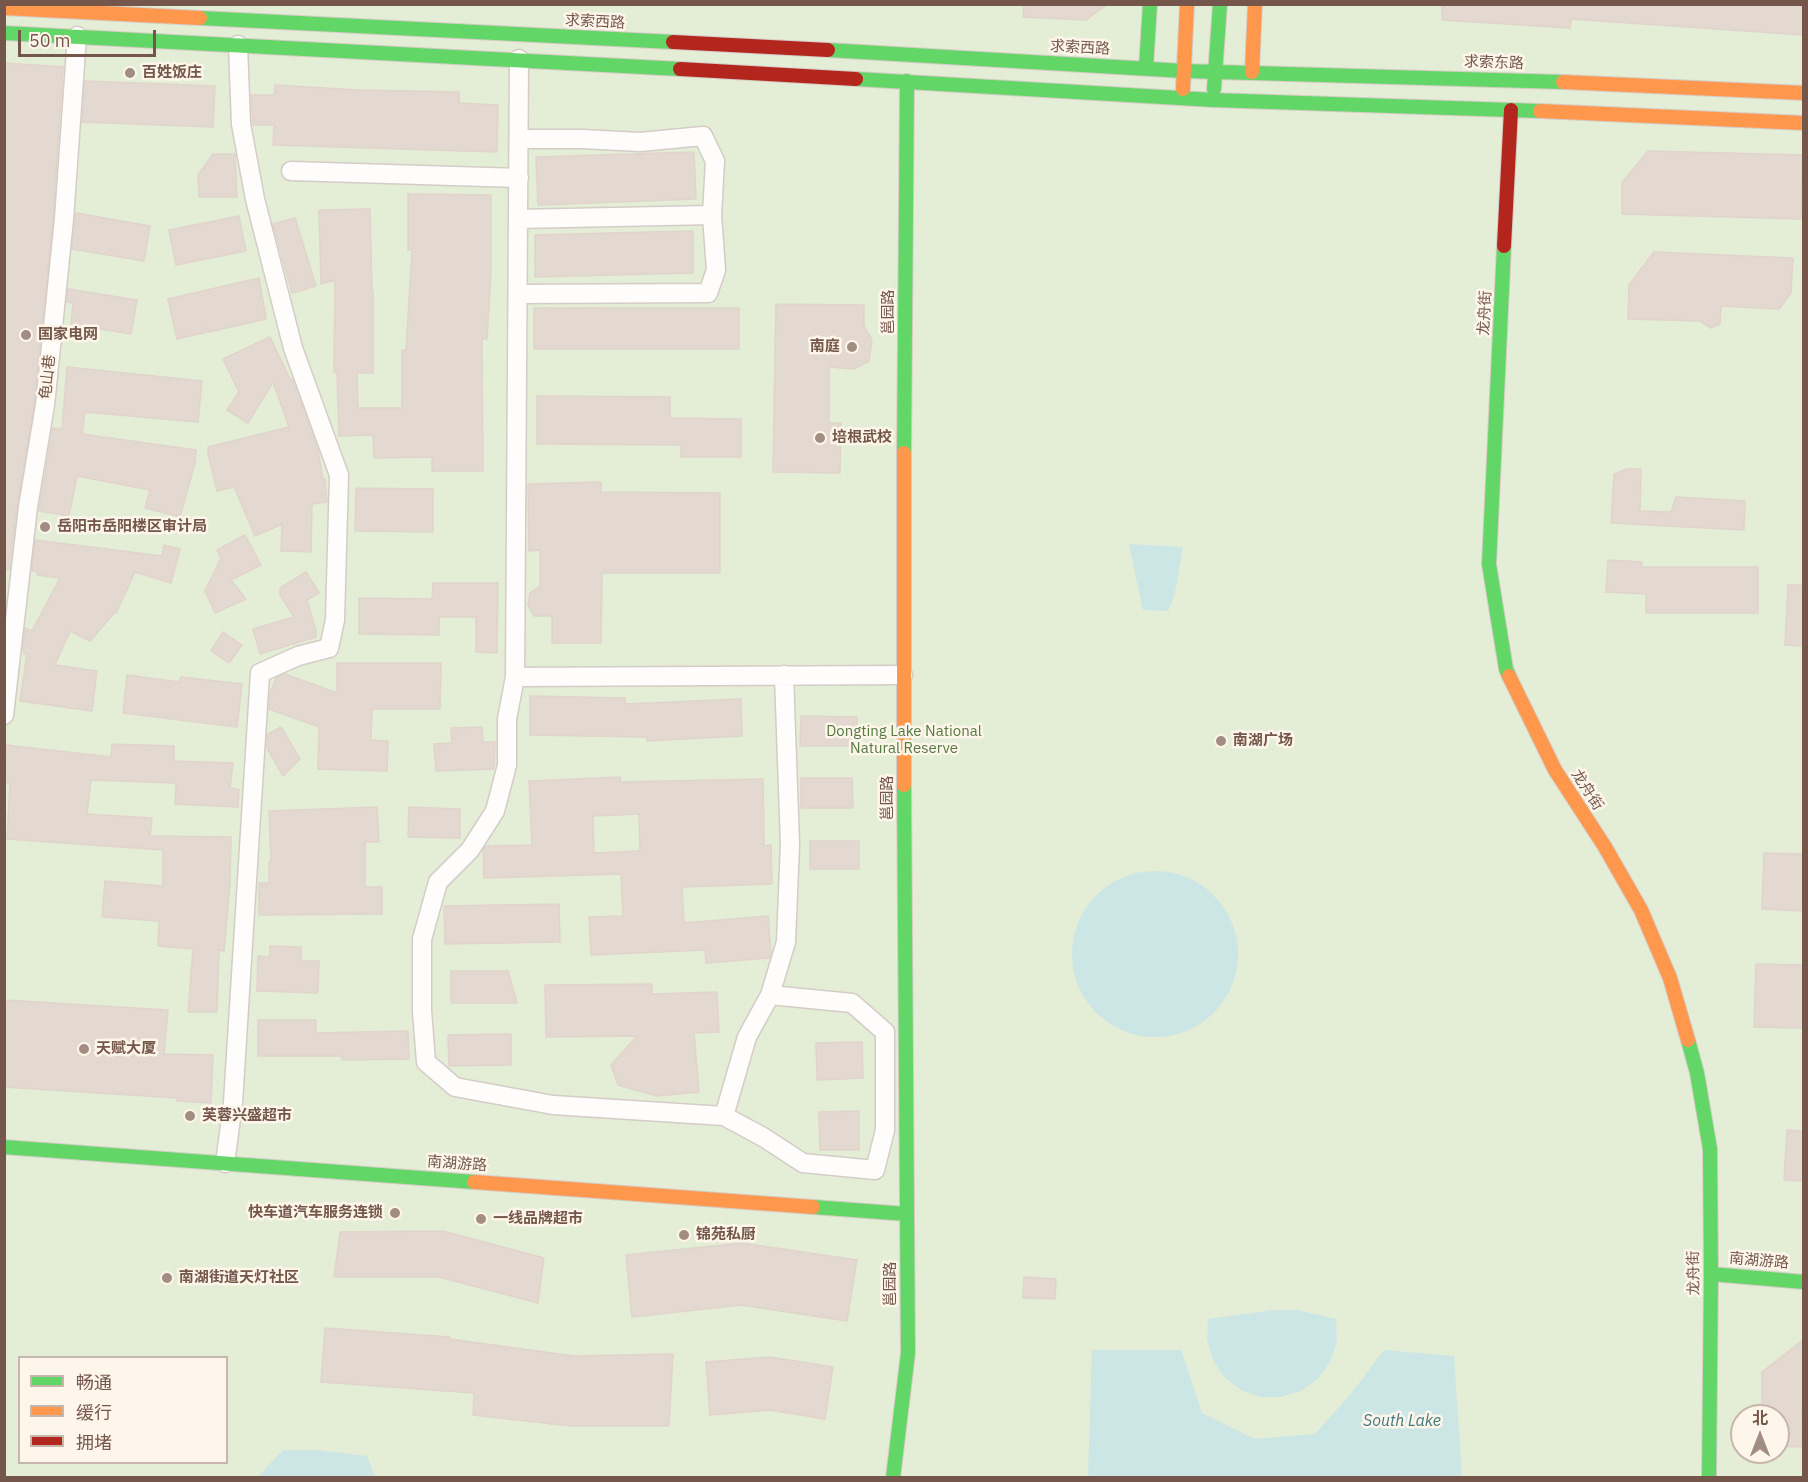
<!DOCTYPE html>
<html>
<head>
<meta charset="utf-8">
<style>
	body { margin:0 }
	#map { position:relative; width:1808px; height:1482px; overflow:hidden; background:#f7f1ea; font-family:"IBM Plex Sans","Noto Sans SC",sans-serif }
	canvas { display:block }
	.frame { position:absolute; inset:0; border:6px solid #74574a; pointer-events:none }
	.legend { position:absolute; left:18px; top:1356px; width:210px; height:108px; box-sizing:border-box; background:#fff6eb; border:2px solid #c7b6ab; margin:0; padding:8px 10px; list-style:none; font-size:18px; color:#74574a }
	.legend li { display:flex; align-items:center; gap:12px; height:30px }
	.legend b { width:30px; border:2px solid #c7b6ab }
	.north { position:absolute; left:1730px; top:1404px; width:60px; height:60px; box-sizing:border-box; background:#fff6eb; border:2px solid #c7b6ab; border-radius:50%; rotate:0deg; font-size:16px; font-weight:700; line-height:24px; text-align:center; color:#74574a }
	.north::after { content:''; display:block; margin:auto; width:21px; height:27px; background:#a28d82; clip-path:polygon(50% 0,100% 100%,50% 72%,0 100%) }
	.scale { position:absolute; left:18px; top:30px; width:138px; height:27px; box-sizing:border-box; border:3px solid #74574a; border-top:0; padding-left:8px; font-size:18px; line-height:21px; white-space:nowrap; color:#74574a; -webkit-text-stroke:4px #fff6eb; paint-order:stroke }
</style>
</head>
<body>
<div id="map">
<canvas width="1808" height="1482"></canvas>
<div class="frame"></div>
<ul class="legend">
<li><b style="height:8px;background:#63d668"></b>畅通</li>
<li><b style="height:8px;background:#ff974d"></b>缓行</li>
<li><b style="height:8px;background:#b3261e"></b>拥堵</li>
</ul>
<div class="north">北</div>
<div class="scale">50 m</div>
</div>
<script>
const c = document.querySelector('canvas').getContext('2d');
c.lineJoin = 'round';
function fillPath(path, color) { c.fillStyle = color; c.fill(path, 'evenodd'); }
const shape = rows => new Path2D(rows.map(r => 'M' + r).join(''));
function strokePath(path, color, width, dash) { c.strokeStyle = color; c.lineWidth = width; c.lineCap = dash ? 'butt' : 'round'; c.setLineDash(dash || []); c.stroke(path); }
function label(font, color, halo, rows, align = 'center') {
  c.font = font + ' "IBM Plex Sans","Noto Sans SC",sans-serif'; c.lineWidth = 5; c.setLineDash([]); c.textBaseline = 'middle'; c.strokeStyle = halo; c.fillStyle = color; for (const [text, x, y, turn = 0] of rows) {
    c.save(); c.translate(x, y); c.rotate((+turn || 0) * Math.PI / 180); c.textAlign = isNaN(turn) ? turn : align; if (halo) c.strokeText(text, 0, 0); c.fillText(text, 0, 0); c.restore();
  }
}
const green = shape([
	[5,5,1803,5,1803,1477,5,1478],
	[20,1358,226,1358,226,1462,20,1462],
	[1742,1416,1778,1416,1778,1452,1742,1452]
]);
const water = shape([
	[1129,544,1183,547,1175,593,1168,611,1143,610],
	'1072 954a83 83 0 1 1 166 0a83 83 0 1 1-166 0Z',
	[1274,1310,1297,1310,1336,1319,1337,1341,1330,1362,1318,1379,1301,1391,1281,1397,1260,1397,1241,1390,1224,1377,1213,1360,1207,1340,1208,1319],
	[1092,1350,1181,1350,1202,1413,1255,1439,1315,1434,1350,1395,1384,1350,1454,1356,1462,1477,1088,1477],
	[283,1450,317,1450,367,1456,375,1477,258,1477]
]);
const building = shape([
	[1024,4,1108,4,1086,20,1023,17,1024,4],
	[1442,4,1803,4,1803,35,1571,19,1570,28,1442,20,1442,4],
	[4,63,63,67,53,218,34,404,17,505,9,570,4,570,4,63],
	[85,81,215,86,213,127,82,122,85,81],
	[275,85,358,90,459,92,459,103,498,105,497,152,273,145,274,125,253,125,251,95,274,95,275,85],
	[1648,151,1802,155,1801,219,1622,214,1622,183,1648,151],
	[694,152,696,199,538,205,536,157,694,152],
	[213,154,235,154,237,197,199,197,198,175,213,154],
	[408,194,491,195,491,272,487,339,482,339,483,471,432,471,432,457,374,458,373,435,339,436,337,372,334,372,335,280,321,284,319,210,370,209,372,291,373,291,373,373,357,373,358,408,402,408,402,350,406,350,412,250,408,250,408,194],
	[76,213,150,226,144,261,72,249,76,213],
	[239,216,246,251,176,265,169,230,239,216],
	[295,218,316,286,292,293,273,224,295,218],
	[693,231,693,273,535,277,535,235,693,231],
	[1654,252,1793,258,1791,293,1779,309,1721,306,1720,324,1711,328,1700,321,1628,319,1629,285,1654,252],
	[259,278,266,319,209,332,207,327,207,332,177,339,168,299,259,278],
	[68,289,137,300,131,334,71,324,73,303,67,302,68,289],
	[776,304,864,305,864,326,872,340,869,361,854,369,829,367,829,423,841,423,840,473,773,472,776,304],
	[534,308,739,308,739,349,534,349,534,308],
	[270,337,290,379,292,379,318,451,323,480,325,479,327,502,312,504,311,552,281,551,282,524,255,536,234,487,217,491,208,453,208,447,289,427,273,382,248,423,227,410,239,392,223,359,270,337],
	[67,367,202,381,198,422,85,412,82,434,196,450,195,463,180,517,145,508,150,490,77,476,69,516,39,511,53,428,62,429,67,367],
	[537,396,670,397,670,418,741,419,741,457,681,457,681,445,537,444,537,396],
	[1627,469,1641,469,1640,511,1671,512,1676,497,1745,501,1744,530,1611,523,1614,474,1627,469],
	[601,482,601,492,720,493,720,573,602,573,601,643,552,643,552,616,534,616,528,605,530,593,540,587,540,550,529,551,528,484,601,482],
	[356,488,433,489,433,532,355,531,356,488],
	[245,535,261,565,231,580,246,599,215,613,205,591,221,558,217,550,245,535],
	[35,540,162,556,164,545,180,549,171,583,135,572,116,613,115,612,90,641,70,631,55,665,97,671,92,711,20,701,27,654,24,654,23,648,25,628,32,631,60,578,37,575,38,572,32,571,35,540],
	[1608,560,1642,562,1641,567,1758,567,1758,613,1646,613,1646,594,1606,592,1608,560],
	[306,572,319,593,307,600,316,631,316,637,260,654,253,629,294,617,280,595,280,588,306,572],
	[433,583,498,583,497,653,476,652,476,617,439,617,439,635,359,634,359,598,432,599,433,583],
	[1788,585,1803,585,1803,646,1785,645,1788,585],
	[223,632,242,645,229,663,211,651,223,632],
	[337,663,441,663,440,709,372,709,371,740,388,741,387,771,318,769,319,727,269,709,270,694,276,678,285,674,337,693,337,663],
	[127,675,179,682,181,677,242,684,237,727,123,713,127,675],
	[530,696,625,698,625,704,741,699,742,736,647,741,647,737,530,735,530,696],
	[801,716,857,717,857,746,800,746,801,716],
	[281,727,300,759,283,776,267,748,267,735,281,727],
	[482,727,483,742,495,742,494,769,436,771,434,744,452,743,451,728,482,727],
	[112,744,174,746,174,761,233,763,230,788,239,790,238,807,175,804,176,783,91,780,87,814,152,818,150,836,231,837,230,883,224,951,219,950,217,1012,188,1012,193,949,158,946,159,921,102,917,105,881,163,886,163,850,7,839,10,783,4,783,6,745,111,757,112,744],
	[620,777,620,782,763,779,764,846,771,845,772,884,682,887,684,923,768,916,771,953,769,958,706,963,705,950,591,955,589,917,623,916,621,874,484,878,483,850,486,846,532,845,529,781,620,777],
	[639,814,640,851,594,853,593,816,639,814],
	[801,778,852,778,853,808,801,808,801,778],
	[377,807,379,842,365,842,365,887,382,887,382,914,259,915,259,883,269,883,269,862,271,862,269,811,377,807],
	[409,807,460,809,460,838,408,837,409,807],
	[810,841,859,841,859,869,810,869,810,841],
	[1764,853,1803,854,1803,911,1762,909,1764,853],
	[559,904,560,942,445,944,444,906,559,904],
	[270,946,301,947,301,961,319,961,318,993,257,991,258,956,270,957,270,946],
	[1756,964,1803,965,1803,1028,1754,1027,1756,964],
	[451,971,508,971,517,1003,451,1003,451,971],
	[652,984,652,994,717,992,719,1032,694,1033,699,1092,657,1096,618,1085,611,1065,637,1036,546,1037,545,985,652,984],
	[4,1000,168,1010,164,1054,213,1055,211,1103,177,1101,177,1098,4,1087,4,1000],
	[258,1020,316,1020,316,1033,408,1031,409,1059,342,1060,342,1056,258,1056,258,1020],
	[511,1034,511,1065,449,1066,448,1035,511,1034],
	[862,1042,863,1078,817,1080,816,1043,862,1042],
	[859,1111,859,1150,820,1150,819,1112,859,1111],
	[1787,1130,1803,1131,1803,1181,1784,1180,1787,1130],
	[443,1231,544,1258,538,1303,439,1277,334,1277,340,1232,443,1231],
	[742,1243,857,1260,847,1321,741,1305,632,1317,626,1255,742,1243],
	[1024,1277,1056,1279,1055,1299,1023,1298,1024,1277],
	[325,1328,450,1337,450,1339,574,1356,673,1354,669,1426,571,1426,473,1415,474,1393,321,1382,325,1328],
	[1803,1340,1803,1407,1802,1409,1803,1447,1778,1446,1778,1416,1762,1416,1762,1372,1803,1340],
	[770,1357,833,1367,825,1419,770,1410,710,1415,706,1362,770,1357]
]);
const street = shape([
	[519,59,515,677,903,675],
	[291,171,519,178],
	[518,219,712,215],
	[518,294,708,293,716,270,712,215,715,161,703,136,640,142,582,139,519,139],
	[515,677,507,719,507,765,495,811,470,850,438,882,422,939,422,1011,426,1062,455,1087,553,1105,724,1116,747,1037,770,995,786,942,790,844,784,675],
	[4,715,28,507,45,405,64,219,77,36],
	[724,1116,763,1137,803,1163,875,1170,885,1130,885,1032,852,1003,770,995],
	[225,1163,233,1103,260,673,298,656,329,648,335,620,339,475,293,348,255,199,241,124,238,45]
]);
const fast = shape([
	[200,18,673,42],
	[4,33,680,69],
	[828,50,1184,71,1563,82],
	[1146,68,1150,4],
	[856,79,1213,100,1540,111],
	[1214,89,1220,4],
	[1504,246,1489,564,1506,669,1509,676],
	[904,453,907,81],
	[1688,1040,1697,1073,1710,1149,1711,1274,1709,1478],
	[4,1147,474,1182],
	[813,1207,907,1214],
	[1711,1274,1804,1282],
	[893,1478,908,1353,904,785]
]);
const slow = shape([
	[4,8,200,18],
	[1252,72,1255,4],
	[1563,82,1804,93],
	[1183,89,1187,4],
	[1540,111,1804,123],
	[1509,676,1555,770,1605,847,1641,910,1670,978,1688,1040],
	[904,785,904,453],
	[474,1182,813,1207]
]);
const jam = shape([
	[673,42,828,50],
	[680,69,856,79],
	[1504,246,1511,110]
]);
const markers = [
	[130,73,6,"#a28d82"],
	[26,335,6,"#a28d82"],
	[852,347,6,"#a28d82"],
	[820,438,6,"#a28d82"],
	[45,527,6,"#a28d82"],
	[1221,741,6,"#a28d82"],
	[84,1049,6,"#a28d82"],
	[190,1116,6,"#a28d82"],
	[395,1213,6,"#a28d82"],
	[481,1219,6,"#a28d82"],
	[684,1235,6,"#a28d82"],
	[167,1278,6,"#a28d82"]
];
const streetNames = [
	["求索西路",595,22,3],
	["求索西路",1080,48,3],
	["求索东路",1494,63,2],
	["邕园路",889,312,-90],
	["龙舟街",1485,313,-87],
	["龟山巷",48,377,-84],
	["龙舟街",1587,790,57],
	["邕园路",888,798,-90],
	["南湖游路",457,1164,4],
	["南湖游路",1759,1261,5],
	["龙舟街",1694,1273,-91],
	["邕园路",891,1284,-90]
];
const poiNames = [
	["百姓饭庄",142,73],
	["国家电网",38,335],
	["南庭",840,347,"right"],
	["培根武校",832,438],
	["岳阳市岳阳楼区审计局",57,527],
	["南湖广场",1233,741],
	["天赋大厦",96,1049],
	["芙蓉兴盛超市",202,1116],
	["快车道汽车服务连锁",383,1213,"right"],
	["一线品牌超市",493,1219],
	["锦苑私厨",696,1235],
	["南湖街道天灯社区",179,1278]
];
const parkNames = [
	["Dongting Lake National",904,732],
	["Natural Reserve",904,749]
];
const waterNames = [
	["South Lake",1402,1421]
];
fillPath(green, '#e4edd5');
fillPath(water, '#cce6e6');
fillPath(building, '#e3d9d1');
strokePath(building, '#e0d4cc', 1.5);
strokePath(street, '#d5ccc7', 21);
strokePath(fast, '#d6ccc6', 16);
strokePath(slow, '#d6ccc6', 16);
strokePath(jam, '#d6ccc6', 16);
strokePath(street, '#fefdfc', 18);
strokePath(fast, '#63d668', 14);
strokePath(slow, '#ff974d', 14);
strokePath(jam, '#b3261e', 14);
for (const [x, y, r, color] of markers) { const dot = new Path2D(); dot.arc(x, y, r, 0, 2 * Math.PI); c.fillStyle = color; c.fill(dot); strokePath(dot, '#fff6eb', 2); }
label('15px', '#74574a', '#fff6eb', streetNames);
label('bold 15px', '#74574a', '#fff6eb', poiNames, 'left');
label('15px', '#557a42', '#fff6eb', parkNames);
label('italic 16px', '#417981', '#fff6eb', waterNames);
</script>
</body>
</html>
